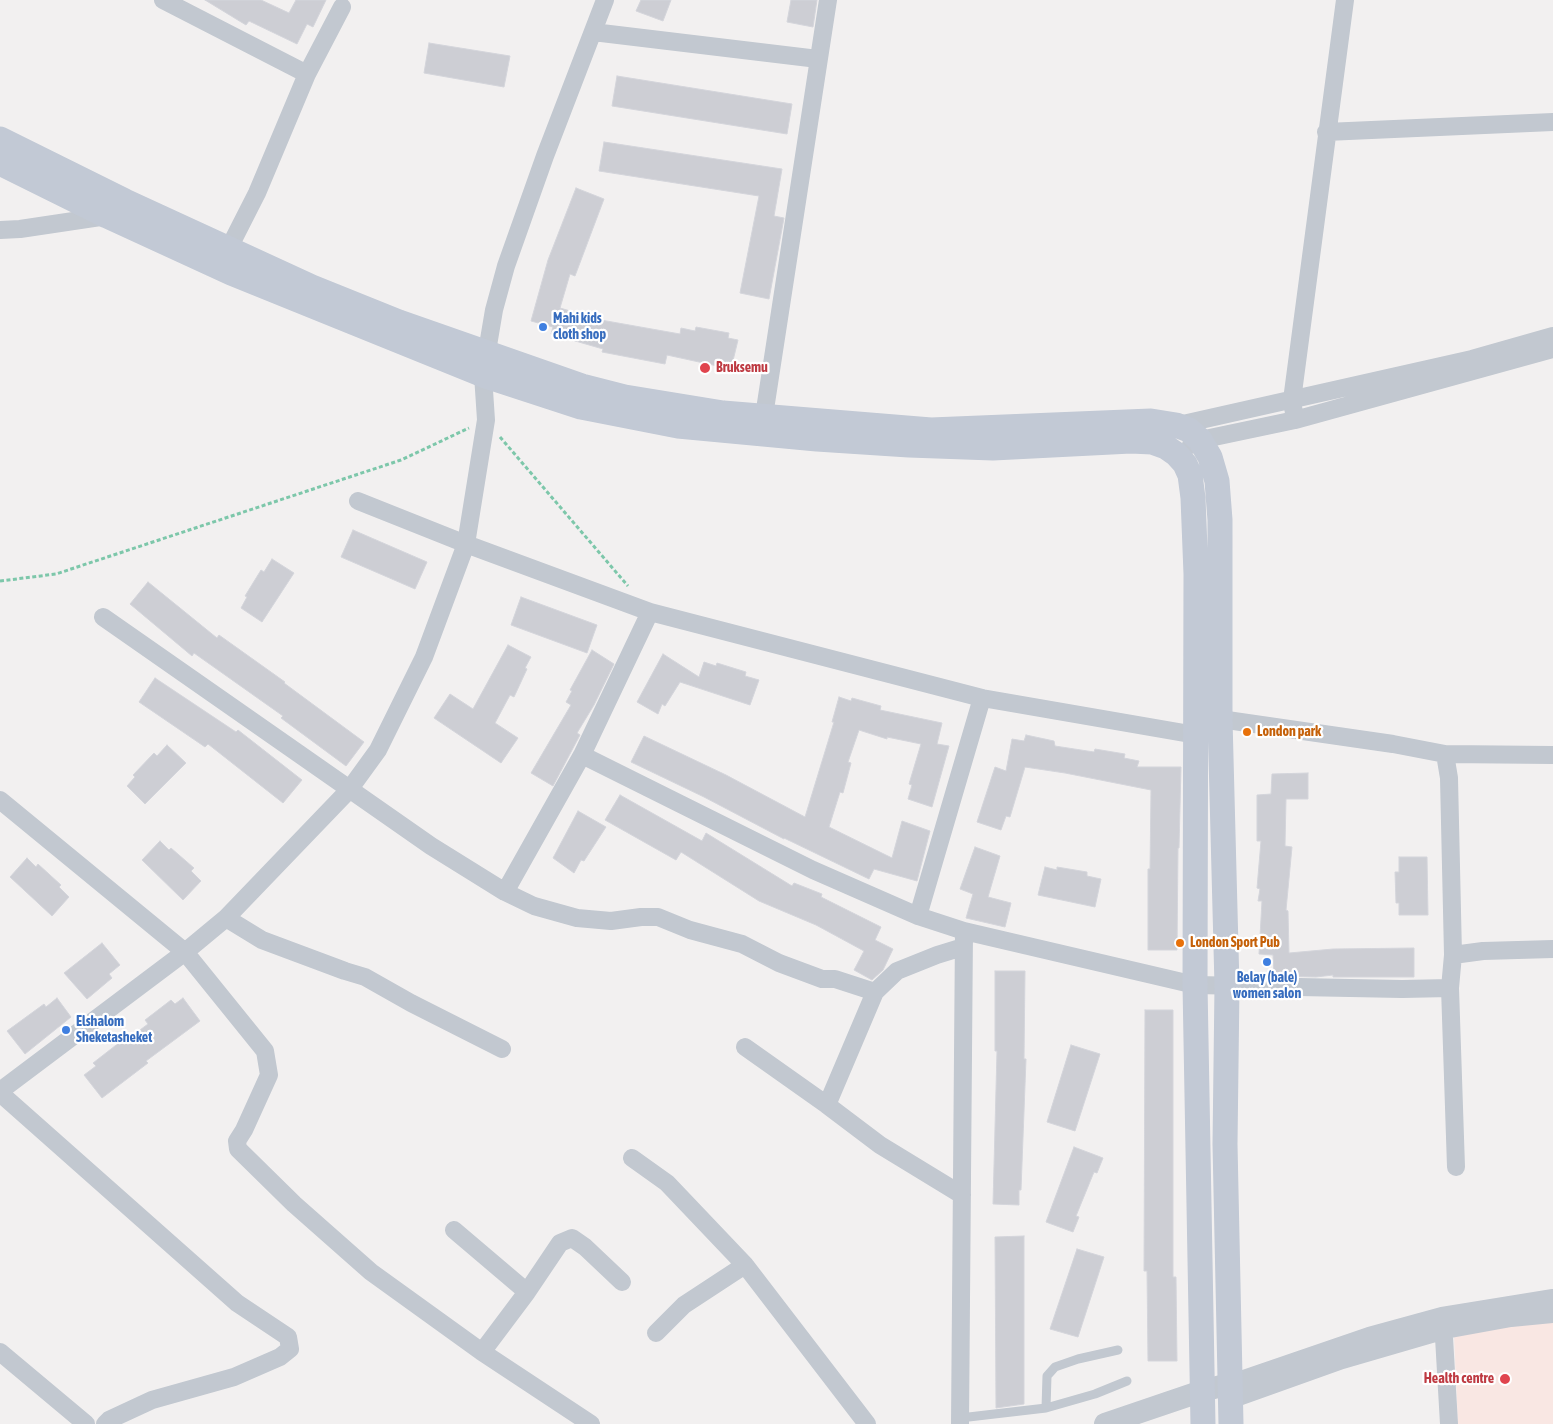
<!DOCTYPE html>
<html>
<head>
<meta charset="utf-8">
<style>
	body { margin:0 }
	canvas { display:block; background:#f2f0f0 }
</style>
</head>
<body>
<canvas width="1553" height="1424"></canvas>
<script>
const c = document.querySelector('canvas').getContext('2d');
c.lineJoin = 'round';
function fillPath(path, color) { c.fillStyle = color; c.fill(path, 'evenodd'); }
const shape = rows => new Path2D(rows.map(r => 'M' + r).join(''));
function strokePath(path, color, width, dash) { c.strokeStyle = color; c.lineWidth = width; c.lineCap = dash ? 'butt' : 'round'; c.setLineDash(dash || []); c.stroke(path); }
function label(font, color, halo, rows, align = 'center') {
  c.font = font + ' "Asap Condensed",sans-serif'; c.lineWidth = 4.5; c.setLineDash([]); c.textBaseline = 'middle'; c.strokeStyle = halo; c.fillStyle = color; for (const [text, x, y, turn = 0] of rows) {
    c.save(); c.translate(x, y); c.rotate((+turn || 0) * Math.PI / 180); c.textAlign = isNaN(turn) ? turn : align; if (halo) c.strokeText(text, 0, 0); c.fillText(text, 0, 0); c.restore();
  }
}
const medical = shape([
	[1553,1321,1553,1424,1458,1424,1454,1334]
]);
const building = shape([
	[205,0,261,0,289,13,296,0,326,0,313,27,307,24,297,44,249,21,246,25,205,0],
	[641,0,671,0,663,21,636,11,641,0],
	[791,0,817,0,813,27,787,22,791,0],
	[429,43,510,56,504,87,424,73,429,43],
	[617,76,792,104,787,134,612,106,617,76],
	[604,142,782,169,774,216,784,218,769,299,740,293,759,196,599,171,604,142],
	[576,188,604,199,575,276,570,274,560,308,601,320,680,334,681,328,695,331,696,327,729,333,728,338,738,340,731,369,667,355,665,364,602,352,603,349,551,334,553,327,531,321,548,260,576,188],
	[353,530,427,562,415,589,341,557,353,530],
	[272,559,294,573,262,622,241,608,247,597,245,596,261,570,264,572,272,559],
	[148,582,217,638,219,635,285,682,284,683,364,742,346,766,281,718,283,716,194,653,192,656,130,604,148,582],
	[521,597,597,625,587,653,511,625,521,597],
	[508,645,531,657,525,668,527,669,514,697,510,695,495,723,518,738,501,763,434,718,450,694,473,709,508,645],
	[592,650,614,664,594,705,577,733,580,735,553,786,531,773,571,705,566,702,572,691,570,690,592,650],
	[663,654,699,677,704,662,716,666,717,663,746,672,745,676,759,680,750,705,680,682,665,706,662,704,658,714,637,702,663,654],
	[155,678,236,732,238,730,302,780,283,803,208,744,205,747,139,702,155,678],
	[839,697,851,701,852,698,881,706,880,710,942,723,937,744,949,746,932,807,908,799,912,785,909,784,921,744,887,737,887,739,859,730,848,762,851,763,843,793,840,792,829,827,892,858,902,821,930,831,917,881,874,869,869,879,784,838,784,839,704,797,631,762,644,736,726,775,805,817,834,722,832,722,839,697],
	[1026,735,1054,741,1055,746,1094,752,1095,749,1125,754,1124,758,1139,761,1137,767,1181,767,1179,848,1178,848,1177,950,1148,950,1148,869,1150,869,1151,790,1065,773,1025,767,1010,817,1006,816,1001,830,977,822,995,767,1006,771,1012,739,1024,741,1026,735],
	[167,745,186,763,145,804,127,786,135,777,133,775,154,753,157,756,167,745],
	[1308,773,1308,799,1286,799,1285,846,1292,847,1286,910,1288,911,1289,953,1333,949,1414,948,1414,977,1333,977,1333,975,1316,977,1274,976,1273,955,1259,954,1262,901,1258,901,1260,889,1257,888,1261,841,1257,841,1257,795,1271,794,1272,774,1308,773],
	[620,795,702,841,706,833,792,886,794,883,822,894,821,897,881,927,875,940,893,949,883,970,872,980,854,970,864,951,816,925,759,901,681,852,676,860,605,820,620,795],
	[578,811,606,827,584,861,581,860,574,873,553,858,578,811],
	[160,841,169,850,171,848,194,868,191,871,201,881,183,900,142,860,160,841],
	[975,847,1000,856,988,897,1011,903,1005,927,966,918,973,894,960,889,975,847],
	[1399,857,1427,857,1428,915,1399,915,1399,903,1396,903,1395,872,1399,872,1399,857],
	[27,858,36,867,38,864,61,885,59,887,69,897,52,916,10,877,27,858],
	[1045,867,1057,870,1057,867,1087,872,1087,876,1101,879,1095,907,1038,895,1045,867],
	[102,943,120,965,109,974,112,978,87,999,64,973,102,943],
	[995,971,1025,971,1024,1059,1026,1059,1021,1190,1019,1190,1019,1205,993,1204,997,1051,995,1051,995,971],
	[57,998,71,1017,25,1054,7,1031,44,1004,46,1007,57,998],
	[183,998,200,1021,146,1061,148,1063,102,1098,84,1075,96,1066,93,1063,120,1042,121,1044,148,1024,145,1020,171,1000,175,1004,183,998],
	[1145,1010,1173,1010,1173,1277,1176,1277,1177,1361,1148,1361,1147,1271,1144,1271,1145,1010],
	[1071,1045,1100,1054,1075,1131,1047,1122,1071,1045],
	[1074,1147,1103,1158,1097,1173,1094,1172,1076,1216,1079,1217,1073,1232,1046,1222,1074,1147],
	[1024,1236,1024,1404,996,1408,995,1237,1024,1236],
	[1077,1249,1104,1257,1078,1337,1050,1329,1077,1249]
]);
const path = shape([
	[500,437,628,586],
	[0,581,56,574,401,460,469,428]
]);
const service = shape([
	[1046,1408,1047,1376,1055,1367,1078,1359,1118,1350],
	[960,1418,1046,1408,1095,1394,1127,1381]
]);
const minor = shape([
	[163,0,307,74],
	[593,32,818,59],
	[1326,132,1553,122],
	[0,230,20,229,107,216],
	[228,250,257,193,307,74,342,7],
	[764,416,828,0],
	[1295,420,1292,400,1345,0],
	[1174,426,1472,359,1553,336],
	[1191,445,1200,440,1295,420,1553,349],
	[358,501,466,544,650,612,982,698,1196,735],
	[650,612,582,755,813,870,918,916,964,931,960,1424],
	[103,617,431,846,505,892,534,906,577,918,611,921,641,917,658,917,690,930,742,944,779,963,822,979,835,979,875,992,897,971,937,955,963,947],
	[1220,719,1393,744,1445,754,1449,778,1453,955],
	[1445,754,1553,755],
	[0,800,185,952,226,918,349,790,378,750,424,657,466,544,486,420,483,375,494,310,506,266,545,156,605,0],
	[505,892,582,755],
	[918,916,982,698],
	[226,918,262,940,345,971,365,977,411,1003,502,1049],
	[964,931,1195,985,1402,989,1450,988,1453,955,1483,951,1553,949],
	[1450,988,1456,1167],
	[875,992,827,1105,880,1145,962,1195],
	[745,1047,827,1105],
	[0,1091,185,952,265,1051,269,1075,244,1130,237,1141,238,1149,294,1204,371,1272,482,1352,591,1424],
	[0,1093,237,1303,288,1337,290,1349,280,1357,234,1377,152,1400,109,1420,105,1424],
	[632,1158,667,1183,745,1265,867,1424],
	[454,1230,527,1292],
	[1443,1320,1449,1424],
	[656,1333,684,1305,745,1265],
	[0,1352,86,1424],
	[482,1352,527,1292,560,1243,572,1238,585,1247,622,1282],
	[1229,1384,1369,1336,1442,1316,1553,1298],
	[1230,1400,1342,1360,1445,1330,1511,1318,1553,1314]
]);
const tertiary = shape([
	[1105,1424,1202,1391,1229,1384]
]);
const secondary = shape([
	[0,139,125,201,312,287,399,322,582,386,625,397,723,413,931,430,1151,421,1176,425,1189,430,1200,440,1210,457,1217,481,1220,520,1220,719,1227,986,1225,1144,1231,1424],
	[0,163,107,216,231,273,483,375,581,407,678,426,817,439,909,445,993,448,1131,441,1152,442,1166,447,1176,454,1185,464,1190,475,1193,498,1196,574,1195,985,1203,1424]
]);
const markers = [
	[543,327,5,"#3f7fe0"],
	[705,368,6,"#e0444e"],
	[1247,732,5,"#e8710a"],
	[1180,943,5,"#e8710a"],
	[1267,962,5,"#3f7fe0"],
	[66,1030,5,"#3f7fe0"],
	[1505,1379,6,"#e0444e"]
];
const shopNames = [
	["Mahi kids",553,319],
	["cloth shop",553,335],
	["Belay (bale)",1267,978,"center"],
	["women salon",1267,994,"center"],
	["Elshalom",76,1022],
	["Sheketasheket",76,1038]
];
const healthNames = [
	["Bruksemu",716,368],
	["Health centre",1494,1379,"right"]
];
const foodNames = [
	["London park",1257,732],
	["London Sport Pub",1190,943]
];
fillPath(medical, '#f9e7e3');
fillPath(building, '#cdced4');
strokePath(building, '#d4d5db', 1);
strokePath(path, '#7dc7aa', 3, [4, 2.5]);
strokePath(service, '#c2c8d0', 9);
strokePath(minor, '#c2c8d0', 18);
strokePath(tertiary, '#c2c8d0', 22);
strokePath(secondary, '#c2c9d5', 25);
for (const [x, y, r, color] of markers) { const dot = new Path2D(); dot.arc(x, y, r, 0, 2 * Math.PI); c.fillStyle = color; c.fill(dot); strokePath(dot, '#fff', 2); }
label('bold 14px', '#366cbe', '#fff', shopNames, 'left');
label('bold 14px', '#be3a42', '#fff', healthNames, 'left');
label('bold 14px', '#c56008', '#fff', foodNames, 'left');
</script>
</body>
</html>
